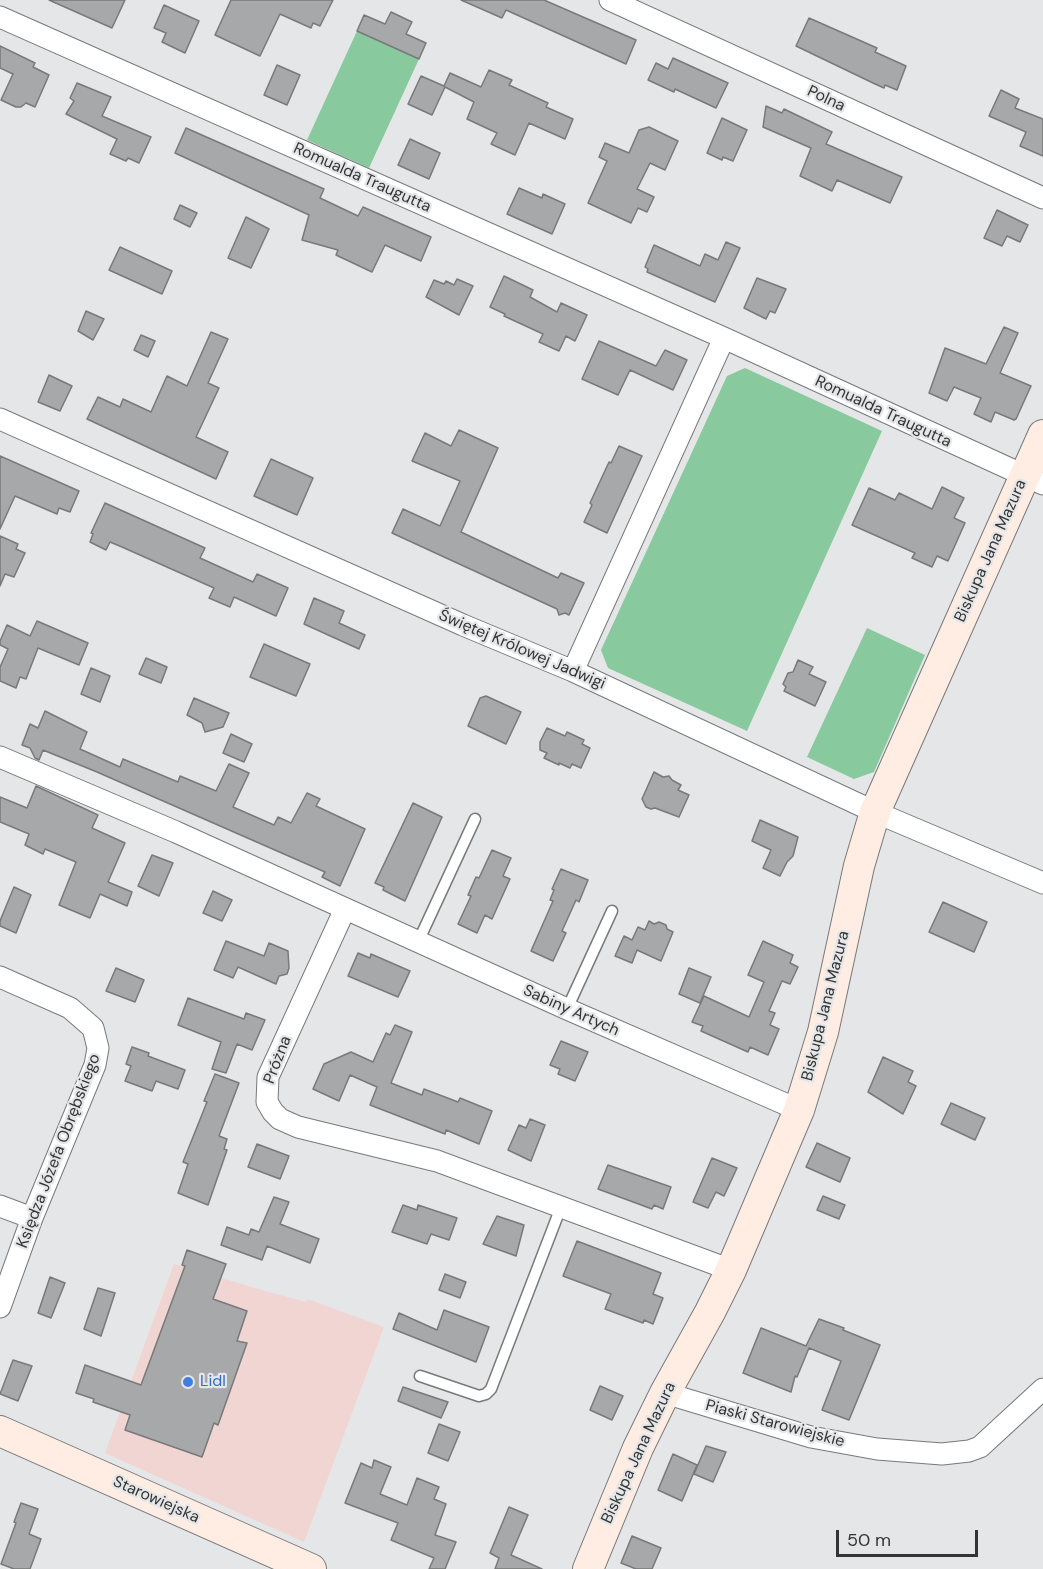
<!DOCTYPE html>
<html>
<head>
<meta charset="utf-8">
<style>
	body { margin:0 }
	#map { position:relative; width:1043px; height:1569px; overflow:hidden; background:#e5e6e7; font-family:"DM Sans",sans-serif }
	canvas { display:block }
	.scale { position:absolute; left:836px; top:1530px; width:142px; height:27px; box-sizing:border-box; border:3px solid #343435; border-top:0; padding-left:8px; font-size:18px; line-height:21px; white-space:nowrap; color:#343435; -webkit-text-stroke:4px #e5e6e7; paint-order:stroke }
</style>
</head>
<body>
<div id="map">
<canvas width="1043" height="1569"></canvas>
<div class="scale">50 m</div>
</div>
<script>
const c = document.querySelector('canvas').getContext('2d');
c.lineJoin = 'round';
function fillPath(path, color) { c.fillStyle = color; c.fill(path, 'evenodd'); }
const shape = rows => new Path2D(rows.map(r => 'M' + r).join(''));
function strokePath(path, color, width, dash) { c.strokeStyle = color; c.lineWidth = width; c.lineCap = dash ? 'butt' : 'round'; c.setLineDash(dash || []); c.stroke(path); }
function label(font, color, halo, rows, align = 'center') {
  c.font = font + ' "DM Sans",sans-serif'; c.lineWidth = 4.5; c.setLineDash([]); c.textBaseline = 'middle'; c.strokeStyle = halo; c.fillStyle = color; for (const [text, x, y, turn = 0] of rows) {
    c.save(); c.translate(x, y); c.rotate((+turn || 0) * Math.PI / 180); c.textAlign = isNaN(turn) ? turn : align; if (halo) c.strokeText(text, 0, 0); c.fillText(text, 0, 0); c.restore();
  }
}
const commercial = shape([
	[174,1264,265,1291,306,1302,307,1299,384,1327,304,1542,105,1453]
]);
const green = shape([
	[357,31,419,59,369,168,307,140],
	[745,368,882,431,747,731,608,668,601,650,727,376],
	[867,628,925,655,874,772,854,779,807,757]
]);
const building = shape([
	[49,0,125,0,112,28,49,0],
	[231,0,333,0,320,26,313,23,311,28,280,14,260,56,215,35,231,0],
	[461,0,544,0,636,40,626,64,506,10,502,18,461,0],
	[164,5,199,21,185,53,162,42,166,33,154,28,164,5],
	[391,12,412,22,406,34,426,43,419,59,357,31,364,15,385,24,391,12],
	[809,18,877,48,875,52,906,66,897,90,885,85,884,88,873,83,796,46,809,18],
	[0,46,35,63,33,67,49,75,35,107,26,103,21,107,16,107,1,100,13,74,0,68,0,46],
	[673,58,728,83,716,108,675,89,674,92,648,80,656,63,668,69,673,58],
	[277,65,300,75,287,105,264,95,277,65],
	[489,70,512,80,509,85,548,103,546,107,573,119,565,139,529,123,515,155,491,144,497,133,467,119,474,102,445,87,432,115,408,104,421,76,444,86,450,73,481,87,489,70],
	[77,83,111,97,102,116,151,137,139,163,128,158,126,161,110,154,117,139,66,114,74,101,70,98,77,83],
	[1001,90,1019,99,1015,108,1043,119,1043,156,1020,146,1026,132,989,116,1001,90],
	[766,106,782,113,784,109,832,132,826,144,902,177,890,203,837,180,832,191,800,176,811,148,763,127,766,106],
	[722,118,747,130,733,161,723,157,722,160,707,153,722,118],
	[649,127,678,141,665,170,650,163,637,189,654,197,647,212,638,208,631,223,588,203,607,161,599,157,605,143,629,153,639,130,649,127],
	[186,128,324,189,320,198,358,216,363,207,431,237,421,261,385,245,372,272,336,255,338,250,302,240,309,215,175,153,186,128],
	[410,139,440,153,429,179,398,165,410,139],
	[519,188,542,198,543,194,565,204,552,234,507,214,519,188],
	[180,205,197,213,190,227,174,219,180,205],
	[997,210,1028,225,1020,242,1007,236,1002,246,984,238,997,210],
	[246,217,269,229,251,268,228,258,246,217],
	[726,242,740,248,715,302,647,272,648,269,645,267,654,245,700,266,705,254,718,260,726,242],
	[120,247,172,271,162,294,109,270,120,247],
	[504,276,533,290,530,297,557,312,561,303,587,315,575,341,566,336,559,351,539,342,543,334,504,316,505,314,490,307,504,276],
	[757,278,786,289,775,313,770,311,766,319,744,308,757,278],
	[457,279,473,286,459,315,426,297,434,280,444,284,446,281,454,285,457,279],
	[86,311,104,319,93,340,78,331,86,311],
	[1004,327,1018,333,1000,373,1031,386,1016,419,1014,420,995,412,991,422,974,414,981,398,954,387,947,401,929,393,945,348,986,364,1004,327],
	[211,332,228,339,208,383,219,388,196,437,228,452,216,479,87,419,98,397,120,407,123,399,151,412,167,376,187,386,211,332],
	[141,335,155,341,148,357,134,350,141,335],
	[599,341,656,366,665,350,687,360,673,390,630,370,618,395,582,379,599,341],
	[49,375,72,386,60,411,38,402,49,375],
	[459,430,498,448,461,532,558,578,561,573,584,583,569,615,565,613,559,615,557,609,392,533,403,509,440,526,460,481,412,461,425,433,451,446,459,430],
	[619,446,642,456,607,533,584,522,592,505,590,503,609,462,611,463,619,446],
	[0,456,79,491,70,512,59,508,57,514,15,496,0,529,0,456],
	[271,459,313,478,297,515,254,496,271,459],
	[942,487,964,498,954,518,965,523,948,561,937,556,932,567,912,558,915,553,852,525,869,488,895,500,899,493,932,509,942,487],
	[105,503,205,548,200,558,253,582,257,574,288,588,276,616,234,597,230,607,209,598,214,588,122,547,110,542,106,550,90,542,93,534,91,533,105,503],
	[0,536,18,544,16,549,25,553,14,577,5,574,0,586,0,536],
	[314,598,344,611,339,623,365,635,359,649,304,624,314,598],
	[37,621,88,643,79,665,38,648,26,679,20,677,16,688,0,681,0,667,8,649,0,645,0,641,7,625,30,636,37,621],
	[264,644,310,664,296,696,250,677,264,644],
	[146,658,167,667,161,683,139,674,146,658],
	[798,660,813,667,809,674,826,682,815,706,784,691,786,687,783,684,788,673,793,672,798,660],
	[91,668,110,676,100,702,81,694,91,668],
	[486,696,521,712,506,744,468,726,480,698,486,696],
	[194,698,229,713,223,727,205,732,202,723,187,715,194,698],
	[45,711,87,732,80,749,120,767,123,759,178,782,180,776,216,791,229,764,249,773,233,807,274,825,278,817,291,823,307,793,320,799,316,806,365,829,340,886,322,877,325,872,97,772,43,750,39,760,35,758,30,748,22,745,30,724,38,728,45,711],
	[547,728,565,736,567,732,584,740,582,744,590,748,581,768,572,764,570,768,559,763,559,765,544,758,547,753,540,750,540,742,547,728],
	[231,734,252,744,244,762,223,753,231,734],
	[654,772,663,777,669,776,672,780,681,785,678,790,689,795,679,817,655,808,651,809,646,807,642,799,654,772],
	[36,786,98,815,92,828,125,843,108,882,132,892,127,906,100,894,90,918,59,905,76,862,45,849,43,854,25,845,29,834,0,822,0,797,27,808,36,786],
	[413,803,442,817,405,901,383,890,384,887,375,883,413,803],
	[760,820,798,837,793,856,787,862,780,876,763,868,771,850,752,841,760,820],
	[492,850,511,858,503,876,510,879,492,919,485,915,477,933,458,924,471,896,468,895,476,877,479,878,492,850],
	[152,855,173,863,159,896,138,886,152,855],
	[561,869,588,880,579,902,576,900,562,931,566,933,553,961,531,951,553,901,550,900,554,890,552,889,561,869],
	[14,887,31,895,16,933,0,926,0,921,14,887],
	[213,891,232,900,222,921,203,913,213,891],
	[943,902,987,922,974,952,929,932,943,902],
	[649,921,654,924,659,922,666,925,667,929,673,932,661,961,637,950,632,963,615,956,624,936,632,940,638,927,645,930,649,921],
	[226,941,264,956,269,943,288,951,289,968,287,974,279,976,276,984,238,967,233,978,214,970,226,941],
	[763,941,793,955,790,963,798,967,790,984,782,981,769,1011,775,1013,770,1025,779,1029,768,1055,750,1047,748,1052,701,1031,703,1026,692,1022,704,996,749,1017,764,982,748,975,763,941],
	[358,953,370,958,371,954,410,971,398,997,348,976,358,953],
	[116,968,144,980,135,1002,106,991,116,968],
	[689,968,711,977,700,1003,679,994,689,968],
	[188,998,244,1019,246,1013,265,1020,252,1050,237,1044,226,1073,212,1069,221,1042,178,1025,188,998],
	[395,1025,412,1032,391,1083,422,1095,424,1089,458,1102,460,1098,492,1111,479,1144,446,1130,445,1134,370,1105,377,1087,350,1075,339,1101,313,1089,324,1064,351,1052,373,1062,386,1033,390,1035,395,1025],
	[561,1041,588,1052,575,1081,558,1074,560,1069,550,1065,561,1041],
	[132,1047,149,1053,148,1056,185,1070,178,1089,156,1081,152,1091,125,1081,131,1066,126,1064,132,1047],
	[883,1057,913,1071,908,1082,916,1086,903,1114,868,1092,883,1057],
	[215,1074,239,1083,219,1136,227,1139,224,1149,227,1150,208,1205,178,1193,188,1164,183,1162,207,1102,204,1101,215,1074],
	[951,1103,985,1118,975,1140,941,1124,951,1103],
	[530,1119,545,1125,531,1161,508,1150,519,1125,526,1128,530,1119],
	[817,1143,850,1158,840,1182,806,1167,817,1143],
	[257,1144,289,1156,280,1179,248,1167,257,1144],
	[712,1158,737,1168,724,1196,716,1192,708,1208,693,1202,712,1158],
	[608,1165,671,1187,663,1209,654,1205,652,1209,598,1189,608,1165],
	[823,1196,845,1205,839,1219,817,1210,823,1196],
	[274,1197,289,1202,280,1224,319,1239,310,1263,267,1246,262,1260,221,1245,227,1227,249,1235,251,1229,259,1232,274,1197],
	[403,1205,417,1210,418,1205,457,1218,449,1240,431,1234,427,1244,392,1232,403,1205],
	[497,1216,524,1225,516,1256,483,1244,497,1216],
	[577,1241,661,1273,653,1294,663,1298,653,1324,644,1320,643,1323,605,1309,611,1294,563,1276,577,1241],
	[187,1250,226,1264,213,1299,247,1311,237,1341,247,1343,218,1425,214,1423,202,1457,125,1430,130,1415,93,1402,94,1399,76,1393,85,1365,141,1385,185,1266,182,1265,187,1250],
	[445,1274,466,1282,460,1298,439,1290,445,1274],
	[50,1277,65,1283,51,1318,38,1313,50,1277],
	[98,1288,115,1293,101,1336,84,1329,98,1288],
	[444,1310,489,1327,476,1362,393,1329,399,1313,437,1330,444,1310],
	[819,1319,844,1328,843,1330,880,1345,849,1420,822,1410,841,1361,809,1348,797,1377,795,1376,791,1392,743,1373,761,1328,806,1346,819,1319],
	[13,1360,32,1366,18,1401,0,1394,13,1360],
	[600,1386,623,1396,612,1420,590,1410,600,1386],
	[403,1387,448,1402,441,1418,398,1401,403,1387],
	[439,1424,460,1432,448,1461,428,1453,439,1424],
	[706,1446,726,1452,713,1482,694,1474,706,1446],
	[673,1454,697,1465,682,1501,658,1490,673,1454],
	[374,1460,391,1467,380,1494,407,1505,417,1478,439,1487,434,1499,446,1504,435,1535,456,1542,445,1569,429,1569,434,1558,391,1540,398,1523,345,1503,361,1463,372,1468,374,1460],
	[21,1503,38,1509,29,1534,41,1539,30,1569,14,1569,1,1564,16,1523,14,1522,21,1503],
	[509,1507,528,1515,511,1555,542,1569,495,1569,499,1558,490,1553,509,1507],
	[632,1536,661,1548,652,1569,636,1569,621,1563,632,1536]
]);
const lane = shape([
	[418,942,475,819],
	[567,1009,612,911],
	[420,1376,479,1396,486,1394,491,1389,561,1207]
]);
const street = shape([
	[610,0,1043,198],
	[0,17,724,338,1043,484],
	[0,419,463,625,573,671,875,812,1043,883],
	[573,671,724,338],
	[0,757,176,832,567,1009,799,1110],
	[345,909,268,1077,267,1102,273,1112,280,1119,298,1127,437,1161,731,1270],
	[0,977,70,1008,93,1028,98,1048,95,1065,32,1218,0,1307],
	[0,1206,32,1218],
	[665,1393,811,1437,877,1449,942,1454,969,1451,980,1447,1043,1389]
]);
const secondary = shape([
	[0,1431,311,1569],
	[588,1569,638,1448,665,1393,710,1312,731,1270,799,1110,823,1032,859,866,875,812,1043,435]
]);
const markers = [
	[188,1382,6,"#3f7fe0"]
];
const streetNames = [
	["Polna",826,99,25],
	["Romualda Traugutta",362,178,24],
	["Romualda Traugutta",883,412,25],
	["Biskupa Jana Mazura",991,551,-66],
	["Świętej Królowej Jadwigi",522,650,23],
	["Biskupa Jana Mazura",826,1006,-76],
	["Sabiny Artych",571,1011,24],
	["Próżna",278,1060,-69],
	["Księdza Józefa Obrębskiego",59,1151,-69],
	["Piaski Starowiejskie",775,1424,15],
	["Biskupa Jana Mazura",639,1453,-65],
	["Starowiejska",156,1500,24]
];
const shopNames = [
	["Lidl",200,1382]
];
fillPath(commercial, '#f0d5d2');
fillPath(green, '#88ca9e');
fillPath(building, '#a7a8a9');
strokePath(building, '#78797a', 1.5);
strokePath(lane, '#78797a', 13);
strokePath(street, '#78797a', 23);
strokePath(secondary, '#78797a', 32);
strokePath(lane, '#fff', 10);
strokePath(street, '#fff', 21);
strokePath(secondary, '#ffede3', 30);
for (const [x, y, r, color] of markers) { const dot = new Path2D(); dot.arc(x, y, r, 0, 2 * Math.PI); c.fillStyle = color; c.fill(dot); strokePath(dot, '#e5e6e7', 2); }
label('16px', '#343435', '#e5e6e7', streetNames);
label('16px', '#366cbe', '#e5e6e7', shopNames, 'left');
</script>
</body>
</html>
